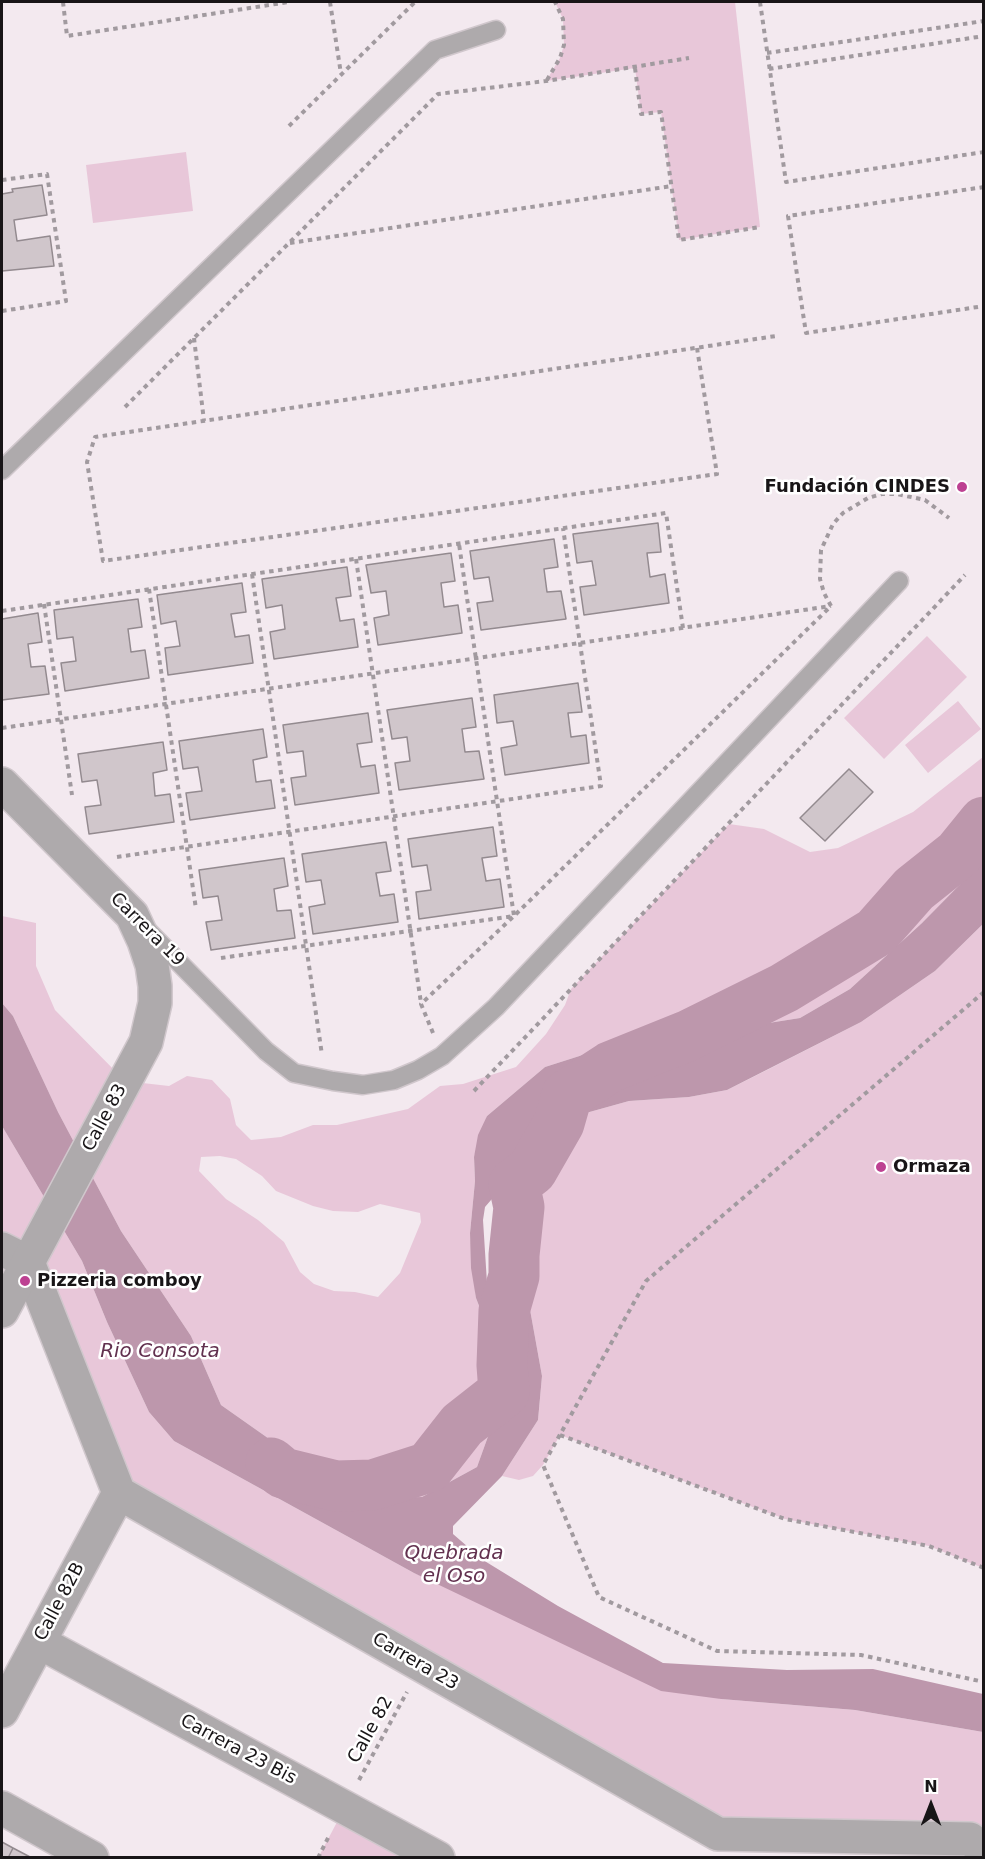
<!DOCTYPE html>
<html>
<head>
<meta charset="utf-8">
<style>
	body { margin:0 }
	#map { position:relative; width:985px; height:1859px; overflow:hidden; background:#f3e9ef; font-family:"DejaVu Sans",sans-serif }
	canvas { display:block }
	.frame { position:absolute; inset:0; border:3px solid #181517; pointer-events:none }
	.north { position:absolute; left:901px; top:1775px; width:60px; height:60px; -webkit-text-stroke:4px #fff; paint-order:stroke; rotate:0deg; font-size:16px; font-weight:700; line-height:24px; text-align:center; color:#181517 }
	.north::after { content:''; display:block; margin:auto; width:21px; height:27px; background:#181517; clip-path:polygon(50% 0,100% 100%,50% 72%,0 100%) }
</style>
</head>
<body>
<div id="map">
<canvas width="985" height="1859"></canvas>
<div class="frame"></div>
<div class="north">N</div>
</div>
<script>
const c = document.querySelector('canvas').getContext('2d');
c.lineJoin = 'round';
function fillPath(path, color) { c.fillStyle = color; c.fill(path, 'evenodd'); }
const shape = rows => new Path2D(rows.map(r => 'M' + r).join(''));
function strokePath(path, color, width, dash) { c.strokeStyle = color; c.lineWidth = width; c.lineCap = dash ? 'butt' : 'round'; c.setLineDash(dash || []); c.stroke(path); }
function label(font, color, halo, rows, align = 'center') {
  c.font = font + ' "DejaVu Sans",sans-serif'; c.lineWidth = 5; c.setLineDash([]); c.textBaseline = 'middle'; c.strokeStyle = halo; c.fillStyle = color; for (const [text, x, y, turn = 0] of rows) {
    c.save(); c.translate(x, y); c.rotate((+turn || 0) * Math.PI / 180); c.textAlign = isNaN(turn) ? turn : align; if (halo) c.strokeText(text, 0, 0); c.fillText(text, 0, 0); c.restore();
  }
}
const green = shape([
	[555,2,735,2,760,227,679,240,661,112,641,114,635,68,546,81,560,58,564,45,563,19],
	[186,152,193,211,93,223,86,165],
	[927,636,967,677,884,759,844,718],
	[958,701,981,729,928,773,905,745],
	[983,757,983,861,922,923,850,989,800,1018,756,1025,659,1046,592,1052,545,1067,487,1116,474,1157,475,1181,470,1233,476,1298,502,1365,504,1392,477,1467,422,1497,369,1498,336,1486,221,1405,191,1336,121,1231,58,1112,13,1016,2,1003,2,916,36,923,36,966,55,1010,125,1081,169,1086,187,1076,212,1080,230,1099,236,1125,251,1140,281,1137,313,1125,337,1125,408,1109,440,1086,463,1084,516,1067,546,1034,565,1005,571,989,729,824,764,829,810,852,838,848,913,812],
	[220,1156,236,1159,262,1176,276,1191,313,1206,333,1211,358,1212,380,1204,420,1213,421,1222,400,1273,378,1297,355,1292,334,1291,314,1284,300,1272,284,1242,258,1220,226,1199,199,1171,201,1157],
	[983,924,983,1568,929,1546,785,1519,560,1435,543,1465,533,1476,519,1480,502,1476,538,1420,542,1376,529,1304,527,1211,532,1170,543,1139,559,1123,568,1118,629,1101,689,1097,727,1090,765,1071,861,1022,935,971],
	[2,1126,82,1261,107,1322,149,1412,174,1441,414,1573,721,1699,855,1710,983,1732,983,1850,718,1834,119,1493,2,1249],
	[345,1807,438,1858,318,1858]
]);
const water = shape([
	[983,861,983,924,935,971,861,1022,727,1090,689,1097,629,1101,568,1118,559,1123,543,1139,532,1170,527,1211,529,1304,542,1376,538,1420,502,1476,453,1526,453,1534,483,1560,558,1606,663,1663,787,1670,873,1669,983,1694,983,1732,855,1710,721,1699,661,1691,414,1573,174,1441,149,1412,107,1322,82,1261,2,1126,2,1003,13,1016,58,1112,121,1231,191,1336,221,1405,336,1486,369,1498,422,1497,477,1467,504,1392,502,1365,476,1298,471,1268,470,1233,475,1181,474,1157,478,1135,487,1116,545,1067,592,1052,659,1046,756,1025,800,1018,850,989,922,923],
	[514,1184,519,1192,517,1231,514,1255,514,1276,504,1310,487,1283,483,1220,485,1207,497,1193]
]);
const river = shape([
	[271,1463,283,1473,336,1486,373,1485,429,1467,462,1425,504,1392,502,1365,504,1311,514,1276,514,1255,519,1207,514,1184,532,1170,559,1123,567,1095,610,1067,687,1036,784,988,876,932,914,889,958,854,984,822]
]);
const building = shape([
	[42,185,47,215,14,220,17,241,50,236,54,266,2,271,2,194,13,192,12,189,42,185],
	[658,523,661,552,647,553,650,577,665,574,669,603,584,615,580,587,596,585,592,561,577,563,573,534,658,523],
	[554,539,558,567,544,569,547,592,561,591,566,619,481,630,477,603,493,601,489,577,474,579,470,551,554,539],
	[451,553,455,581,441,583,444,607,458,605,462,633,378,645,374,618,389,615,386,591,371,593,366,565,451,553],
	[347,567,351,596,336,598,340,621,354,619,358,647,274,659,270,632,285,629,282,605,266,608,262,579,347,567],
	[242,583,246,612,231,614,235,637,249,635,253,663,168,675,165,648,180,646,176,621,161,624,157,595,242,583],
	[138,599,142,627,128,629,131,652,145,650,149,678,65,691,61,663,76,661,73,637,57,639,54,610,138,599],
	[38,613,42,642,28,644,31,667,45,666,49,694,2,700,2,619,38,613],
	[578,683,582,712,568,713,571,737,586,735,589,763,505,775,501,748,517,745,513,721,497,723,494,695,578,683],
	[472,698,476,727,462,729,465,752,479,751,484,779,399,790,395,763,410,761,407,737,392,739,387,710,472,698],
	[368,713,372,742,357,744,361,767,375,765,379,793,295,805,291,778,306,776,303,751,287,753,283,725,368,713],
	[263,729,267,757,253,760,256,782,271,780,275,808,190,820,186,793,202,791,198,767,183,769,179,741,263,729],
	[163,742,167,770,153,773,155,796,170,794,174,822,89,834,85,807,101,805,97,780,82,782,78,754,163,742],
	[849,769,873,792,825,841,800,818,849,769],
	[493,827,497,856,482,858,486,881,500,879,504,907,419,919,416,892,431,890,427,865,412,867,408,839,493,827],
	[386,842,391,871,376,873,380,896,394,894,398,922,313,934,309,907,325,904,321,880,306,882,302,854,386,842],
	[284,858,288,886,274,889,277,911,291,910,295,938,211,950,206,922,222,920,218,896,203,898,199,870,284,858],
	[2,1842,13,1848,8,1858,2,1858,2,1842],
	[13,1848,32,1858,8,1858,13,1848]
]);
const path = shape([
	[63,2,67,36,289,2],
	[330,2,341,74],
	[760,2,786,182,984,152],
	[767,53,984,21],
	[635,68,641,114,661,112,679,240,760,227],
	[769,69,984,36],
	[547,80,560,58,564,45,563,19,555,2],
	[289,126,415,2],
	[2,180,47,174,66,301,2,311],
	[984,187,788,216,806,333,984,306],
	[290,243,672,186],
	[194,338,204,421],
	[697,348,717,474,103,561,87,462,95,437,776,336],
	[125,407,438,94,546,81,689,58],
	[356,559,421,1003],
	[252,574,322,1055],
	[149,589,196,909],
	[44,604,72,795],
	[831,606,824,593,820,579,821,550,833,524,843,513,868,498,882,494,897,494,925,500,949,518],
	[2,611,666,513,683,628],
	[2,728,831,606],
	[117,857,601,786,563,528],
	[221,958,514,916,459,544],
	[984,992,646,1281,543,1465,599,1597,717,1651,861,1655,984,1682],
	[433,1033,421,1004,514,916,830,607],
	[474,1091,965,575],
	[560,1435,785,1519,929,1546,984,1568],
	[359,1780,407,1692],
	[318,1858,330,1834]
]);
const service = shape([
	[2,470,435,50,496,30],
	[147,930,266,1051,294,1073,333,1081,363,1085,394,1080,418,1070,442,1056,496,1007,899,581]
]);
const minor = shape([
	[2,1249,28,1262,119,1493,718,1834,970,1839,984,1850],
	[39,1642,438,1858],
	[2,1711,119,1493],
	[2,1808,92,1858]
]);
const tertiary = shape([
	[2,784,132,915,144,941,152,965,155,986,155,1003,146,1042,2,1311]
]);
const markers = [
	[962,487,6,"#bd4192"],
	[881,1167,6,"#bd4192"],
	[25,1281,6,"#bd4192"]
];
const poiNames = [
	["Fundación CINDES",950,487,"right"],
	["Ormaza",893,1167],
	["Pizzeria comboy",37,1281]
];
const streetNames = [
	["Carrera 19",147,930,45],
	["Calle 83",105,1118,-62],
	["Calle 82B",60,1602,-62],
	["Carrera 23",415,1662,30],
	["Calle 82",371,1730,-61],
	["Carrera 23 Bis",238,1750,28]
];
const waterNames = [
	["Rio Consota",160,1352],
	["Quebrada",454,1554],
	["el Oso",454,1577]
];
fillPath(green, '#e8c7d9');
fillPath(water, '#bd97ac');
strokePath(river, '#bd97ac', 51);
fillPath(building, '#d0c6cb');
strokePath(building, '#938a8f', 1.5);
strokePath(service, '#d0c7cc', 21);
strokePath(minor, '#d0c7cc', 36);
strokePath(tertiary, '#d0c7cc', 36);
strokePath(path, '#a19a9f', 4, [4.5, 4.5]);
strokePath(service, '#aeaaac', 18);
strokePath(minor, '#aeaaac', 33);
strokePath(tertiary, '#aeaaac', 33);
for (const [x, y, r, color] of markers) { const dot = new Path2D(); dot.arc(x, y, r, 0, 2 * Math.PI); c.fillStyle = color; c.fill(dot); strokePath(dot, '#fff', 2); }
label('bold 18px', '#181517', '#fff', poiNames, 'left');
label('18px', '#181517', '#fff', streetNames);
label('italic 20px', '#62314f', '#fff', waterNames);
</script>
</body>
</html>
